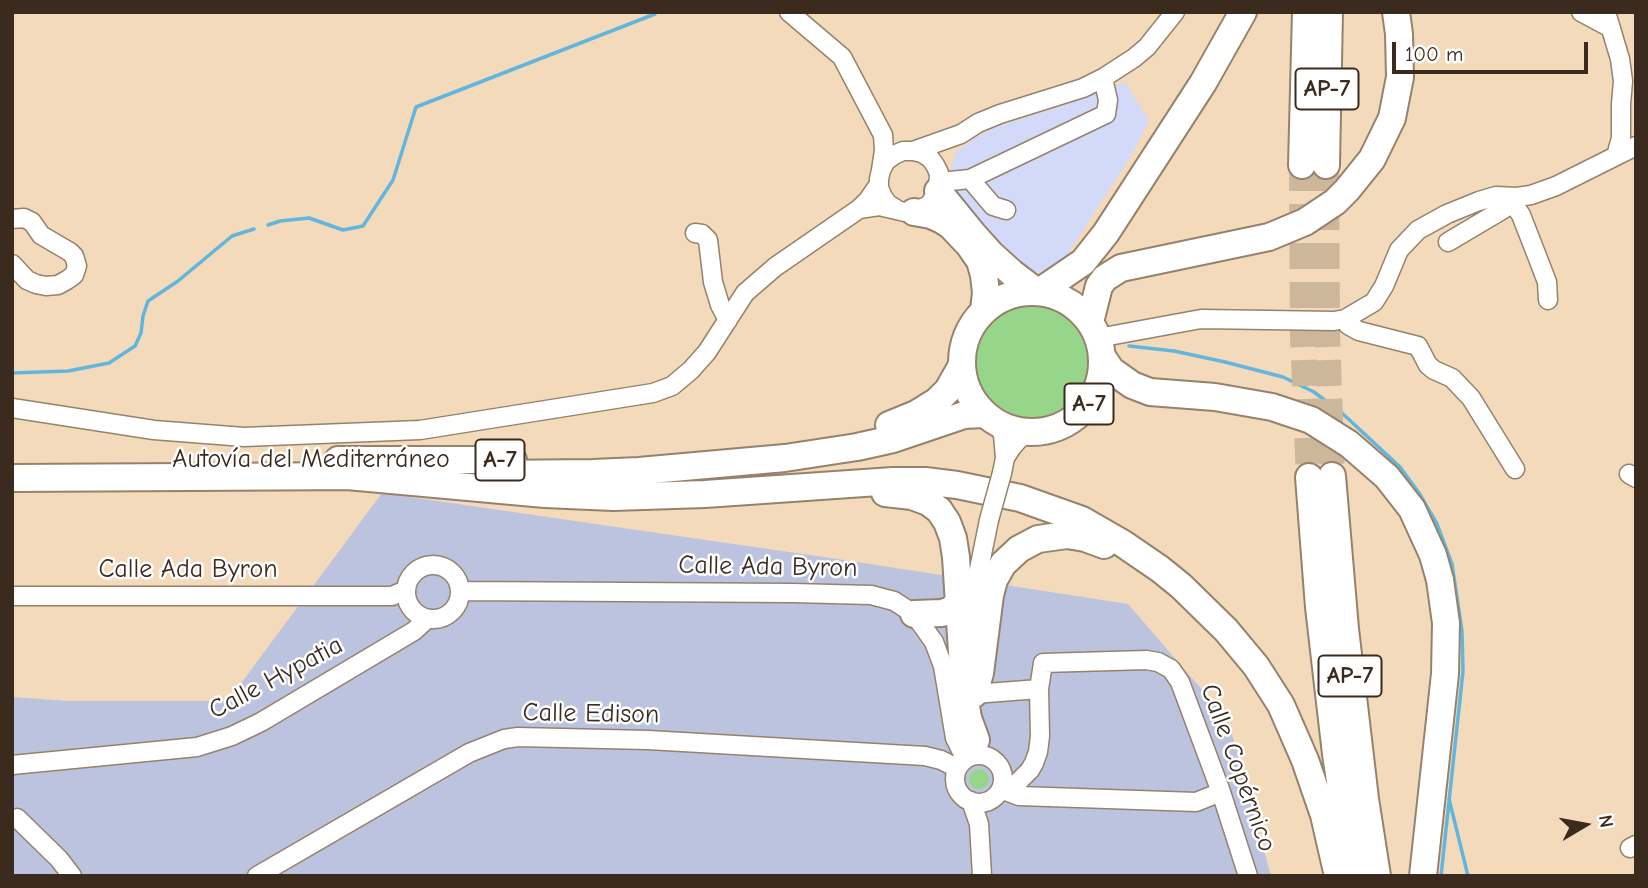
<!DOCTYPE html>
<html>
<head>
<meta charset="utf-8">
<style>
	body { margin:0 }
	#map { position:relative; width:1648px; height:888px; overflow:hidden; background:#f2daba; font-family:"Comic Neue",sans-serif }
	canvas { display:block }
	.frame { position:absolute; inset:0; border:14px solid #3b2a1e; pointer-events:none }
	.north { position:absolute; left:1550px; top:790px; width:70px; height:70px; -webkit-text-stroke:5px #fff; paint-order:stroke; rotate:80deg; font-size:19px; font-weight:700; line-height:28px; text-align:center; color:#3b2a1e }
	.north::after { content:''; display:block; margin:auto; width:24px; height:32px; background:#3b2a1e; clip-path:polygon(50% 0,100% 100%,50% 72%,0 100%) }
	.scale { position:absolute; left:1392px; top:42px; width:196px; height:32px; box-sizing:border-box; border:4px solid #3b2a1e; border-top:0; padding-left:9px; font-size:21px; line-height:24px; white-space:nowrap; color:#3b2a1e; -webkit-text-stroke:5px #fff; paint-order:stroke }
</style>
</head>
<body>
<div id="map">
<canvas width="1648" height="888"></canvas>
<div class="frame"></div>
<div class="north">N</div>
<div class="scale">100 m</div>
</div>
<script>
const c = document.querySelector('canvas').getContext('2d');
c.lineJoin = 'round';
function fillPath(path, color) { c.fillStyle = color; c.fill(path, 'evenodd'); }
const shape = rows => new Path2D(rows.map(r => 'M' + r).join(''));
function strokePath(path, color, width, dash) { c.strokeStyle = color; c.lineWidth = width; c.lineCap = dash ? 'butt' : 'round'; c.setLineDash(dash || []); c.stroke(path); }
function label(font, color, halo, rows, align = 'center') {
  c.font = font + ' "Comic Neue",sans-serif'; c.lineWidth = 5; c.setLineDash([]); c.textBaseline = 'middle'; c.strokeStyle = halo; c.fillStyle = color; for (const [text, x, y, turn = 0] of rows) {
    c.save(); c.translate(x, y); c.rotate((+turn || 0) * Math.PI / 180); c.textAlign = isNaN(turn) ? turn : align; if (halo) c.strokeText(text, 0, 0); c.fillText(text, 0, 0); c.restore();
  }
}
const built = shape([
	[1125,82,1149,121,1129,159,1063,261,1048,270,1030,273,1013,262,956,200,950,174,956,152,978,136,993,128,1059,107]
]);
const industrial = shape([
	[382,493,844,560,1128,604,1228,720,1271,876,12,876,12,697,68,701,228,701]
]);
const green = shape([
	'973 361a60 60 0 1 1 120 0a60 60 0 1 1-120 0Z',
	'969 779a10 10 0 1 1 20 0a10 10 0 1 1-20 0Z'
]);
const stream = shape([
	[268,225,280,221,309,218,343,230,363,226,393,180,416,107,655,14],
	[1129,346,1174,351,1225,362,1283,377,1314,392,1343,414,1400,467,1419,493,1437,524,1452,564,1462,631,1463,671,1441,876],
	[12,373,68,371,109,363,135,346,141,333,143,316,148,301,178,281,232,236,254,229],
	[1449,799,1468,876]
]);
const highwayTunnel = shape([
	[1302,165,1303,336,1309,477],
	[1326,165,1327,334,1332,476]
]);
const minor = shape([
	[789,12,842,57,883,135,884,150,881,170],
	[1581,12,1611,28],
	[1606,12,1620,59,1623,81,1621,104,1621,138,1616,156],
	[913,151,961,134,978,123,1000,114,1083,88,1103,78,1134,58,1147,47,1175,12],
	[970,179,1106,114,1108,100,1103,78],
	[940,182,970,179,993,206,1006,210],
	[1513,203,1521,215,1537,256,1547,282,1548,300],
	[859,209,879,206,905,212,914,212,929,205,938,191,939,173,935,165,930,158,922,153,913,151,903,151,894,155,886,161,881,170,879,179,879,188,883,197,888,204,896,209],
	[12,219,24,218,32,222,41,235,70,252,74,256,77,266,74,275,67,280,58,285,46,286,36,284,27,280,12,264],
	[695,233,702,234,708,240,713,282,720,305,728,320],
	[1448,242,1502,210,1513,203,1517,197],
	[1345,319,1348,325,1359,331,1418,346,1428,365,1434,370,1452,378,1471,398,1515,469],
	[1098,338,1201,319,1334,321,1345,319,1374,302,1384,286,1399,250,1418,230,1447,214,1479,201,1496,196,1517,197,1531,195,1556,186,1636,146],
	[12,408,154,430,244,437,420,430,653,393,672,386,691,370,707,352,745,293,775,267,859,209,868,200,879,184],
	[999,425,1003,435,1005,458],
	[1002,473,1005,458,1012,447,1019,439,1029,433],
	[1629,474,1636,478],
	'406 592a27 27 0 1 1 54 0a27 27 0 1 1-54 0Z',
	[461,591,793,593,871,595,894,601,914,614,934,642,943,666,955,738,965,758],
	[12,596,392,596,406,590],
	[973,641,973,621,977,579,989,520],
	[974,694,1039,689],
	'955 779a24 24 0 1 1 48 0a24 24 0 1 1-48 0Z',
	[12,765,197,747,232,736,261,722,414,631,427,619],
	[1001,789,1019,796,1196,802,1221,792],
	[1006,791,1012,788,1030,770,1034,763,1038,752,1040,736,1039,689,1043,663,1146,660,1158,662,1171,669,1180,682,1221,792,1248,876],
	[971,801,979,824,982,876],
	[17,818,59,859,72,876],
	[1630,848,1636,845],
	[257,876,469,753,504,739,518,737,648,740,925,756,941,760,957,768]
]);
const highway = shape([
	[1302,165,1306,12],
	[1326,165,1329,12],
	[938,191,973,234,991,254,1012,273,1037,292],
	[914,212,931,215,942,220,951,226,969,245,980,261,984,275,986,293,984,310],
	'962 362a70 70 0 1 1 140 0a70 70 0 1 1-140 0Z',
	[1039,292,1083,262,1106,233,1203,83,1243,12],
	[1090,322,1099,286,1105,278,1121,268,1269,237,1305,222,1335,202,1347,190,1372,159,1392,118,1400,77,1399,34,1396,12],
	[1103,358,1111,370,1132,385,1150,392,1215,397,1272,407,1311,420,1349,444,1387,477,1412,509,1433,555,1440,580,1446,623,1445,674,1423,876],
	[889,425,916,414,937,401,948,390,961,367],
	[338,460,513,460],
	[490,474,593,473,639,471,785,458,857,447,893,439,964,415,984,414],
	[347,476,545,494,613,497,705,494,893,481,925,481,957,485,1020,498,1082,520,1122,543,1160,569,1181,586,1226,630,1256,666,1281,705,1305,760,1324,815,1338,876],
	[1332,476,1345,629,1365,799,1377,876],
	[1309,477,1319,607,1336,754,1354,875],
	[12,478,364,476],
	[885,493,912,496,928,502,939,510,947,522,953,538,956,557,965,700,968,718,976,740],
	[914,614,942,613,951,610,958,603],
	[974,694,980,673,990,595,994,580,1003,564,1019,549,1038,539,1067,535,1085,538,1104,545]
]);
const minorBridge = shape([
	[989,520,1002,473]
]);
const shields = [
	[1327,89,63],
	[1089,404,49],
	[500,460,49],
	[1350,676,63]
];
const shieldNames = [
	["AP-7",1327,89],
	["A-7",1089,404],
	["A-7",500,460],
	["AP-7",1350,676]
];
const streetNames = [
	["Autovía del Mediterráneo",311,460],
	["Calle Ada Byron",768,567,1],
	["Calle Ada Byron",188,570],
	["Calle Hypatia",276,678,-28],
	["Calle Edison",591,714,1],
	["Calle Copérnico",1238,768,70]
];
fillPath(built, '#d2d9f9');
fillPath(industrial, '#bcc3de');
fillPath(green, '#97d58b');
strokePath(stream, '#62b6de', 3.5);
strokePath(highwayTunnel, '#cdb79b', 26, [26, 13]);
strokePath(minor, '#96826c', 21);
strokePath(highway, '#96826c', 30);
strokePath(minor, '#fff', 18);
strokePath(highway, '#fff', 26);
strokePath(minorBridge, '#96826c', 21, []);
strokePath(minorBridge, '#fff', 18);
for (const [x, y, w] of shields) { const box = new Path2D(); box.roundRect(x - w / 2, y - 20.5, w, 41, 5); c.fillStyle = '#fff'; c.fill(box); strokePath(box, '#3b2a1e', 2); }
label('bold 24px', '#3b2a1e', null, shieldNames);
label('26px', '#3b2a1e', '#fff', streetNames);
</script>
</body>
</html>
